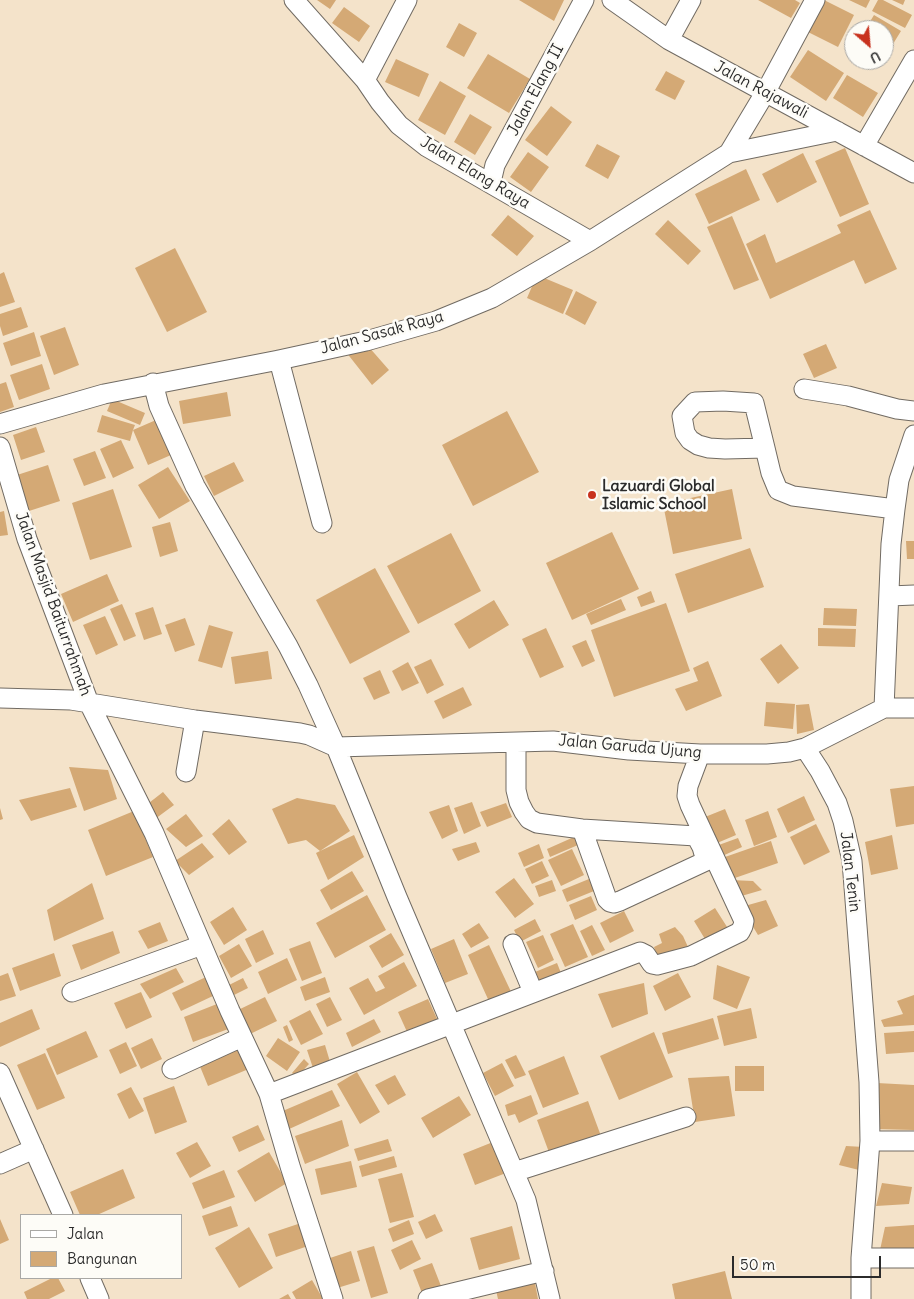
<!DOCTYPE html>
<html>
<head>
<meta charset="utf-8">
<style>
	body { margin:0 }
	#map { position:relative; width:914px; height:1299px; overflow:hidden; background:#f4e3ca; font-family:Delius,sans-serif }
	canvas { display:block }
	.legend { position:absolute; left:20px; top:1214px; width:162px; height:65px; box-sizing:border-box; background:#fdfcf7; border:1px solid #a9a8a5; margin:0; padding:6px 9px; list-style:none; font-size:15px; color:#2b2b2b }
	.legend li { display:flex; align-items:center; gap:10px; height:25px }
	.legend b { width:25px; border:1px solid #a9a8a5 }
	.north { position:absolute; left:844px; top:20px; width:50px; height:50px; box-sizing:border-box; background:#fdfcf7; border:1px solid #a9a8a5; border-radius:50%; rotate:153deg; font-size:14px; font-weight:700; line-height:20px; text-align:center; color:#2b2b2b }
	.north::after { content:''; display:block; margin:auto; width:18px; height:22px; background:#c8321e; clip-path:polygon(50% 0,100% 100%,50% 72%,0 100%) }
	.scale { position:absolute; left:732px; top:1256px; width:149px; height:22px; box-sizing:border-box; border:2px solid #2b2b2b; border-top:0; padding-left:6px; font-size:15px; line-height:18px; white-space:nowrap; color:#2b2b2b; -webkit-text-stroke:4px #fdfcf7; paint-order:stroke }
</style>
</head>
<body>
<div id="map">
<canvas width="914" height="1299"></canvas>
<ul class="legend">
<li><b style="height:6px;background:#fff"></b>Jalan</li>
<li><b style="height:14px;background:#d4a975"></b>Bangunan</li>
</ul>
<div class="north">U</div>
<div class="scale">50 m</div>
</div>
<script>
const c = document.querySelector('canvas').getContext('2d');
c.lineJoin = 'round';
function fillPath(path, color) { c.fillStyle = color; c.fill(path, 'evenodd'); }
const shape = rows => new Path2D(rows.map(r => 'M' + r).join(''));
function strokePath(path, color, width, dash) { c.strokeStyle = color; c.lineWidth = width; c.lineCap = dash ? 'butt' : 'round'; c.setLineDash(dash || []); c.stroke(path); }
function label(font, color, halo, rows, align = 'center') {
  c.font = font + ' Delius,sans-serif'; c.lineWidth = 5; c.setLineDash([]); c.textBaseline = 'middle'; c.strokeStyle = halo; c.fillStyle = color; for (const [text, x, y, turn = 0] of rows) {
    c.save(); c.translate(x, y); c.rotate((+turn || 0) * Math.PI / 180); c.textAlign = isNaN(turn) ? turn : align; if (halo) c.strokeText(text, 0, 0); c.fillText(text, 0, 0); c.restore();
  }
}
const building = shape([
	[317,0,336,0,330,9],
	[519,0,564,0,554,21],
	[758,0,795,0,800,3,791,18],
	[824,0,854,15,838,47,808,32],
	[849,0,870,0,866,8],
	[878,0,883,0,912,15,905,28,872,11],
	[892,0,905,0,903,5],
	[344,7,370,26,359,42,332,23],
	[874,15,901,31,893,44,884,38,884,30,870,30,866,28],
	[459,23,477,33,464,57,446,47],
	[808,50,844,73,826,101,790,77],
	[488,54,530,79,509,113,467,88],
	[396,59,429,74,419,97,385,82],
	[666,71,685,81,675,100,655,90],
	[847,75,878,93,863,117,833,98],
	[440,81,466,96,445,135,418,120],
	[551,106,572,122,547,156,525,140],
	[470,114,492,127,475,155,454,142],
	[597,144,620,156,608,179,585,166],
	[845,148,869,204,840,217,815,161],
	[528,152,549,167,531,192,510,177],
	[803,153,817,182,777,203,762,174],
	[746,169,760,200,709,224,695,194],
	[870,210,897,269,865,284,854,260,770,299,746,244,765,234,776,263,841,233,837,225],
	[508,215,534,236,517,256,491,235],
	[732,216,759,280,734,290,707,227],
	[668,220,701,251,688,265,655,234],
	[175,248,207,312,167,332,135,268],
	[4,272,15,302,0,307,0,274],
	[537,275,573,290,563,314,527,298],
	[576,291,597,302,585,325,565,314],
	[21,307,28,327,3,336,0,326,0,314],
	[65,327,79,365,54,375,40,336],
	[34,332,41,356,11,366,3,343],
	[826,344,837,368,814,378,803,354],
	[368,346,389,370,372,385,346,352],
	[42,364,50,389,19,400,10,375],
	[6,382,14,407,0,412,0,384],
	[227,392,231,416,183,424,179,401],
	[112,399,145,413,140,425,107,411],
	[507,411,539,472,473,506,442,445],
	[102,415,135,425,133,430,156,420,171,455,148,465,133,430,130,441,97,432],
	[36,427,45,452,21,460,13,435],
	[121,440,134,468,113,478,100,449],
	[95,451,106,478,84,486,73,459],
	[234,462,244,481,214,496,204,476],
	[48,465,60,501,29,511,17,475],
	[168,467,190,501,159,519,138,485],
	[113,489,132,547,90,560,72,503],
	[732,489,742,539,673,554,663,504],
	[4,511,8,535,0,536,0,512],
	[170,522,178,551,160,557,152,527],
	[612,532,639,589,572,620,546,563],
	[451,533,481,591,418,624,387,566],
	[906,541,914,541,914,559,907,559],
	[750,548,764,587,688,613,675,574],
	[375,568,410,632,350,664,316,600],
	[107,574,119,601,73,622,61,594],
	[651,591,655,602,641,607,637,597],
	[621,599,626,610,591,625,586,614],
	[494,600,509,625,469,649,454,624],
	[666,603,690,671,614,697,591,630],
	[122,604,136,636,124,641,110,609],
	[153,607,162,634,144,640,135,613],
	[824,608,857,609,856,626,823,625],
	[105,616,118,645,96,655,83,625],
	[185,618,195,645,175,652,165,625],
	[209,625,233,632,222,668,198,661],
	[546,628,564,667,540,678,522,639],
	[818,628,856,629,855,647,818,646],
	[586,640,595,661,582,667,572,646],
	[781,644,799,668,778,684,760,659],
	[268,651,272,679,235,684,231,657],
	[431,659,444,685,427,694,414,667],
	[708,661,722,696,686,711,675,689,698,681,693,668],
	[408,662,419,683,402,691,392,671],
	[380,670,390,693,374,700,363,678],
	[463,687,472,705,443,719,434,701],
	[766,702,795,704,793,729,764,726],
	[809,704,814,730,797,734,796,705],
	[69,767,108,770,117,799,84,811],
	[914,786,914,824,896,827,890,789],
	[70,788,77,807,31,821,19,800],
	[163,792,174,805,155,819,145,806],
	[804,796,815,820,788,833,777,809],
	[297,798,335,805,350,831,320,851,354,835,364,857,328,880,316,853,320,851,306,840,288,844,272,809],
	[472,802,481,826,464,834,454,808],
	[506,803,512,817,487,827,480,812],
	[449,805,458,831,442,839,429,812],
	[0,808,3,819,0,820],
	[725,809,736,835,710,846,700,819],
	[134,811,153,857,106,876,88,830],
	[768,811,777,837,754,846,745,820],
	[186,814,203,836,186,847,166,829],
	[229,819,247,842,229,855,212,834],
	[816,824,830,852,804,865,790,837],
	[892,835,898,869,871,875,865,842],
	[574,837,578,845,550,857,547,849],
	[738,838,742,847,718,858,716,846],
	[771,841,778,863,732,879,725,857],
	[476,842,480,852,458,861,452,849],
	[202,843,214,857,189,875,175,861],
	[539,844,544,858,524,867,518,853],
	[572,849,584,875,561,886,548,860],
	[542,861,549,876,532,884,525,869],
	[352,871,364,891,331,910,320,890],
	[514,878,534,904,515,918,495,892],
	[589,879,594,891,567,902,562,890],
	[552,880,556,891,539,897,535,886],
	[730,880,753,881,762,890,738,897],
	[92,883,104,919,54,941,47,910],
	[367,895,386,930,335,958,316,923],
	[591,896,597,910,575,920,569,905],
	[766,900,778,926,758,935,741,907],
	[233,907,247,930,224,945,210,922],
	[715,908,729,930,708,944,694,921],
	[624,911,634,931,610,943,600,923],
	[535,919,541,931,520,942,514,930],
	[160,922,168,941,148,949,138,931],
	[479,923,489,938,471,948,462,934],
	[573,924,588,957,565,967,550,934],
	[592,925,605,950,592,956,580,931],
	[675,927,683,936,688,947,657,956,654,947,662,943,659,934],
	[263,930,274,954,256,963,245,939],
	[113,931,120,953,81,970,72,945],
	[391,933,404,955,382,968,369,946],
	[543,935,554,960,538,968,526,942],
	[454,939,468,974,445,983,431,949],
	[310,941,322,973,302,981,289,949],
	[239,944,252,966,231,978,219,956],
	[489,945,514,998,492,1008,468,955],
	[54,953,61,976,20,991,12,968],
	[287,958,297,980,268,994,258,972],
	[404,962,417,986,364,1015,349,988,368,978,376,992,385,988,378,976],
	[557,963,563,978,540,986,535,972],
	[717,965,750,977,737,1009,713,999],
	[176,968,184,982,150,999,140,984],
	[8,973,16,996,0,1001,0,976],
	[678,973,691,997,665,1011,653,986],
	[206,977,215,995,181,1011,172,993],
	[325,977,330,992,305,1001,300,987],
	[243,978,248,988,234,995,229,985],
	[644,983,648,1014,612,1028,598,994],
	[141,992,152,1017,126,1029,114,1003],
	[914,995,914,1025,884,1027,881,1020,903,1014,897,1001],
	[265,997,277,1021,248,1035,236,1011],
	[330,997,342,1020,327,1027,316,1004],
	[428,999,438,1021,408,1034,398,1012],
	[222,1002,231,1028,193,1042,184,1017],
	[751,1008,757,1038,724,1046,717,1016],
	[32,1009,40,1029,0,1047,0,1023],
	[310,1010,323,1034,301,1045,289,1021],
	[713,1018,719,1039,668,1054,662,1033],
	[374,1019,381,1032,352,1047,346,1033],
	[287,1025,293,1040,289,1042,283,1027],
	[86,1031,98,1057,57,1075,46,1049],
	[914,1031,914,1052,886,1054,884,1033],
	[654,1032,673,1077,619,1100,600,1056],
	[152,1038,162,1059,141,1069,131,1048],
	[278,1038,300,1052,287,1071,266,1056],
	[126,1042,137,1066,120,1074,109,1050],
	[325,1045,331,1065,314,1071,307,1050],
	[242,1047,251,1068,208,1086,199,1064],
	[45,1053,65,1098,37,1110,17,1065],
	[516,1055,526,1075,515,1079,505,1060],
	[564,1056,579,1094,543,1108,528,1071],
	[304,1059,309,1064,297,1077,292,1073],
	[502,1063,514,1086,495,1096,483,1073],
	[735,1066,764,1066,764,1091,735,1091],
	[357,1072,380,1112,360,1124,337,1084],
	[395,1075,406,1095,388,1105,375,1085],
	[729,1076,735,1116,695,1122,688,1078],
	[877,1083,914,1085,914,1130,875,1129],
	[174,1086,187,1122,155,1134,143,1098],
	[131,1087,144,1111,129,1119,117,1094],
	[332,1090,340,1106,287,1130,278,1113],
	[531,1095,538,1114,519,1123,515,1114,508,1116,505,1105],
	[459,1096,471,1115,433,1138,421,1118],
	[588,1101,601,1136,550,1155,537,1120],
	[342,1120,349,1146,305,1164,295,1136],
	[258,1125,265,1140,239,1152,232,1137],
	[388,1139,392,1151,358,1161,354,1149],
	[197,1142,211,1166,190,1178,176,1153],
	[493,1142,506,1173,475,1185,463,1154],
	[846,1146,864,1147,859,1170,839,1165],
	[269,1152,287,1183,255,1202,237,1171],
	[394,1156,397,1167,362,1177,359,1166],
	[351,1161,357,1187,321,1195,315,1169],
	[123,1169,135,1198,97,1215,80,1215,70,1192],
	[224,1170,235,1197,203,1209,192,1183],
	[402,1173,414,1217,390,1223,378,1179],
	[882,1183,912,1187,909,1204,876,1206],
	[231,1206,238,1226,209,1236,202,1216],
	[435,1214,443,1231,426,1239,418,1222],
	[0,1219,9,1240,0,1244],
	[409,1220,414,1234,393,1242,388,1229],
	[301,1223,308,1246,276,1257,268,1234],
	[914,1225,914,1249,880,1250,885,1227],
	[512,1226,520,1259,479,1270,470,1238],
	[249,1227,273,1268,239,1288,215,1248],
	[412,1240,421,1259,400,1270,391,1250],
	[374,1246,388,1293,371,1298,357,1251],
	[351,1251,360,1281,334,1289,324,1260],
	[432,1263,441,1286,422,1293,413,1270],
	[725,1271,732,1299,675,1299,672,1284],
	[52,1278,58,1278,65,1291,49,1299,27,1299,24,1292],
	[534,1278,538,1299,498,1299,495,1286],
	[312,1280,323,1299,296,1299,292,1292],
	[288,1294,291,1299,279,1299]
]);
const minor = shape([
	[294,0,365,80,380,102,399,125,427,147,590,241],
	[612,0,669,40,914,173],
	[669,40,691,0],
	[365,80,407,0],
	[864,146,914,60],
	[729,153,765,93,815,0],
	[491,182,495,165,584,0],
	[279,360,322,523],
	[153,383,159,406,195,486,288,646,308,685,336,747,397,897,526,1200,550,1299],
	[804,389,848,396,897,409,914,411],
	[0,424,104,394,279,360,366,341,436,321,492,298,590,241,729,153,837,131],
	[0,447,27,539,89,703,154,833,230,1011,269,1094,290,1166,333,1299],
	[765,448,725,449,709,448,698,445,690,440,685,433,682,416,695,402,723,401,754,403,765,448,771,473,778,490,793,496,895,509],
	[890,596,914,595],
	[0,698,71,700,195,720,300,733,309,735,336,747,553,741,629,750,700,754,767,754,789,752,805,748,884,708,914,708],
	[884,708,891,544,895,509,899,480,914,435],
	[516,743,516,790,519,802,524,812,529,819,537,823,582,829,696,836,702,847,706,861,620,901,614,903,610,902,607,899,582,829],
	[805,748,820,771,837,803,843,821,852,861,869,1082,870,1141,861,1258,861,1299],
	[186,772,195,720],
	[513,944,533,992],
	[72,992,202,945],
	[172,1069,242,1037],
	[0,1073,63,1215],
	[269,1094,640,952,646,955,652,964,657,965,691,956,740,932,743,926,744,921,690,805,687,796,688,786,700,754],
	[870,1141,914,1141],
	[0,1164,34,1149],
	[514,1172,686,1117],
	[861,1258,914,1258],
	[90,1278,99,1299],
	[428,1299,544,1271]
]);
const markers = [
	[592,495,5,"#c8321e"]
];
const streetNames = [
	["Jalan Elang II",536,90,-62],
	["Jalan Rajawali",761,90,28],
	["Jalan Elang Raya",475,173,31],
	["Jalan Sasak Raya",382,333,-15],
	["Jalan Masjid Baiturrahmah",53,604,70],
	["Jalan Garuda Ujung",630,747,5],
	["Jalan Tenin",850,872,83]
];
const poiNames = [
	["Lazuardi Global",602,486],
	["Islamic School",602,504]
];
fillPath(building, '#d4a975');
strokePath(minor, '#716b63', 21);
strokePath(minor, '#fff', 19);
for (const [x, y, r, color] of markers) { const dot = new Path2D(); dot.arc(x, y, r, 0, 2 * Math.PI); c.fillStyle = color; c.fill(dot); strokePath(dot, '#fdfcf7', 2); }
label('16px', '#2b2b2b', '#fdfcf7', streetNames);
label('bold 16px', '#2b2b2b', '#fdfcf7', poiNames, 'left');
</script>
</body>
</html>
